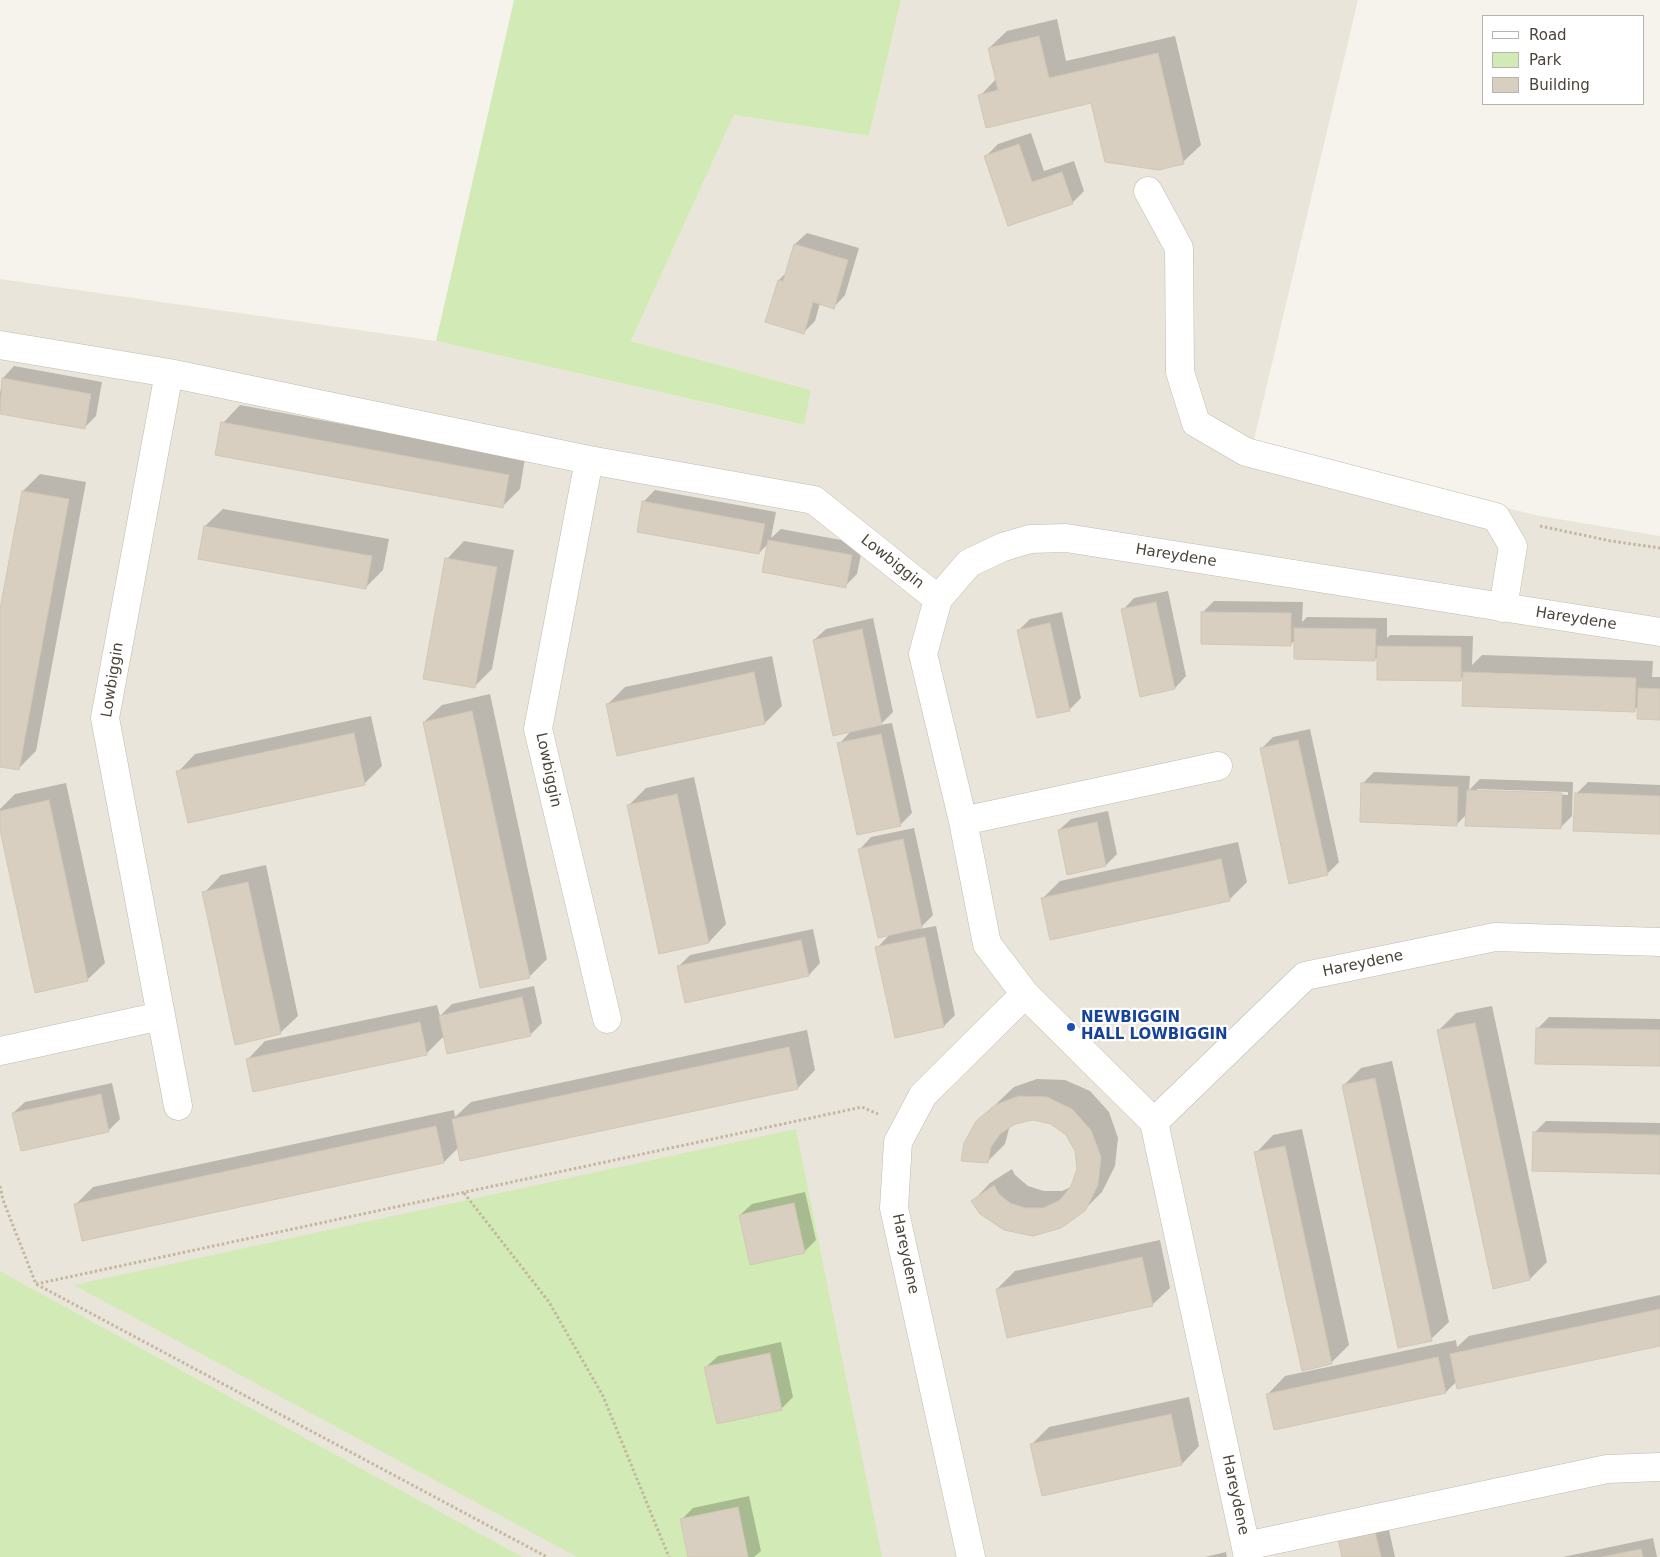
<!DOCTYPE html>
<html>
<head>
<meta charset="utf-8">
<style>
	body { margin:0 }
	#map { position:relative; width:1660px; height:1557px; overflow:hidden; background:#f6f3ec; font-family:"DejaVu Sans",sans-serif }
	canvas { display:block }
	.legend { position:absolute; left:1482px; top:15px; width:162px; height:90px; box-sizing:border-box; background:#fff; border:1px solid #b7b4b0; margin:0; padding:6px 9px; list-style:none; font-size:15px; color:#4b4439 }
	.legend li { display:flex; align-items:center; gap:10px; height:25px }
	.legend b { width:25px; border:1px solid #b7b4b0 }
</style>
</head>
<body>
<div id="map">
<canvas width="1660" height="1557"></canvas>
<ul class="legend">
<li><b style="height:6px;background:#fff"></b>Road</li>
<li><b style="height:14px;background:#d2eab5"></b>Park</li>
<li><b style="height:14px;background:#d8cfc1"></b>Building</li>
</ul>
</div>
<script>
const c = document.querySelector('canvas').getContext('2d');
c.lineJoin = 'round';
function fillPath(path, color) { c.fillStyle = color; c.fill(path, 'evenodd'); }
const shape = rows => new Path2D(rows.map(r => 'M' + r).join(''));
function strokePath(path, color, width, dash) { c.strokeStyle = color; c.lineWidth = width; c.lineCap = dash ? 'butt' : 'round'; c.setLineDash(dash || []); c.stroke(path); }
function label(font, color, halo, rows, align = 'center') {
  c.font = font + ' "DejaVu Sans",sans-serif'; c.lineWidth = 4.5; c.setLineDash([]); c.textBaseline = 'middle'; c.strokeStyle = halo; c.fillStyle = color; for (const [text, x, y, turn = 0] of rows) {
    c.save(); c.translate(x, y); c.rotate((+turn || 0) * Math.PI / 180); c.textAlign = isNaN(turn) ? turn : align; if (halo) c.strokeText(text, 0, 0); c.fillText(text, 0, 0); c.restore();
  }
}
const residential = shape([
	[901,0,1358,0,1252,448,1540,516,1660,536,1660,1557,523,1557,0,1271,0,279,436,341,803,425,811,390,631,341,734,115,869,136]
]);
const green = shape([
	[514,0,901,0,869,136,734,115,631,341,811,390,804,425,436,341],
	[796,1129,882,1557,577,1557,74,1285],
	[0,1271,523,1557,0,1557]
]);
const shadow = shape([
	[1057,19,1066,61,1175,36,1201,145,1183,162,1092,102,980,96,997,78,989,48,1007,31],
	[1031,133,1044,171,1074,161,1084,191,1072,203,1009,224,986,156,998,144],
	[807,233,859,248,845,295,834,307,820,303,815,321,803,333,779,280,787,272,795,244],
	[14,366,102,382,96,416,84,428,0,413,0,393,3,378],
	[240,405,525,458,520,489,502,507,223,423],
	[40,474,86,482,36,751,18,769,0,766,0,616,23,491],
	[655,490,776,512,771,538,781,529,863,544,857,574,845,586,768,544,759,553,643,502],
	[223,509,389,539,383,570,365,588,200,558,205,526],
	[464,541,514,550,492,669,474,687,447,559],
	[1168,591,1186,676,1175,688,1123,610,1134,598],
	[1214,601,1303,602,1302,622,1307,617,1387,618,1387,638,1390,635,1473,636,1472,665,1482,655,1653,661,1652,677,1660,677,1660,719,1638,706,1634,711,1464,676,1460,680,1379,656,1375,659,1295,640,1290,645,1202,613],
	[1062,612,1081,698,1069,710,1019,630,1030,619],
	[873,618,893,712,880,725,892,723,912,813,900,825,839,744,852,730,814,640,826,629],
	[772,656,782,706,765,723,607,705,625,687],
	[490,694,547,959,529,977,424,722,442,705],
	[371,716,382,766,364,784,178,772,195,754],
	[1310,729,1339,862,1327,874,1261,749,1273,737],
	[1374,772,1470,776,1469,790,1480,779,1573,782,1572,816,1560,828,1467,814,1457,824,1362,784],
	[1477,789,1568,792,1568,795,1477,792],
	[694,777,726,924,709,942,628,806,646,788],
	[1588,782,1660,785,1660,833,1576,794],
	[66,783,105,963,87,980,0,824,0,809,15,794],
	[1108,811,1117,854,1106,865,1059,830,1071,819],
	[914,828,933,915,919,929,936,926,955,1015,944,1026,877,948,890,934,860,849,871,837],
	[1238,842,1247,882,1229,900,1042,899,1060,881],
	[266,865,298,1016,280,1033,204,893,221,875],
	[813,929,820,963,809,975,679,966,690,955],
	[534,986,542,1023,530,1035,444,1036,427,1053,248,1059,265,1041,437,1005,440,1016,452,1004],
	[1492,1006,1547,1262,1530,1279,1438,1031,1456,1013],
	[1549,1017,1660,1019,1660,1065,1537,1029],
	[807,1030,815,1070,798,1088,459,1147,444,1162,75,1205,93,1187,454,1110,455,1117,471,1102],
	[1392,1061,1449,1322,1431,1339,1343,1086,1361,1068],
	[1037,1079,1065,1080,1090,1091,1109,1112,1118,1138,1115,1166,1102,1192,1084,1210,1061,1227,973,1201,990,1183,1012,1169,1015,1175,1028,1186,1044,1191,1062,1191,1073,1186,1078,1169,1076,1151,1067,1134,1052,1123,1033,1119,1010,1125,1005,1144,987,1162,977,1122,1014,1087],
	[112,1083,120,1119,108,1131,13,1113,25,1102],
	[1546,1121,1660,1123,1660,1172,1534,1133],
	[1302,1129,1349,1345,1331,1363,1256,1153,1273,1135],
	[805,1192,816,1240,804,1252,740,1215,752,1204],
	[1160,1240,1170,1288,1152,1305,997,1289,1015,1271],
	[1660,1295,1660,1344,1457,1381,1446,1392,1268,1394,1285,1376,1456,1340,1457,1347,1469,1336],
	[781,1342,793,1397,781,1409,706,1367,718,1356],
	[1189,1397,1199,1446,1182,1464,1032,1444,1049,1427],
	[749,1496,761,1551,754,1557,690,1557,681,1520,693,1508],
	[1387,1521,1395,1557,1344,1557],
	[1653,1538,1657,1557,1563,1557],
	[1226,1552,1227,1557,1205,1557]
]);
const building = shape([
	[1039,36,1049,78,1158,53,1184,164,1158,170,1105,162,1091,103,986,128,978,95,998,90,988,48,1039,36],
	[1019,144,1032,182,1062,172,1073,204,1008,226,984,156,1019,144],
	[794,244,848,260,834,309,813,302,804,334,765,322,778,280,783,281,794,244],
	[2,378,91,394,85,429,0,414,2,378],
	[221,422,509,475,503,508,215,455,221,422],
	[22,491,69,499,19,770,0,767,0,609,22,491],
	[642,501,765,524,759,554,637,532,642,501],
	[204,526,372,556,366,589,198,559,204,526],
	[768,540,852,555,846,588,762,572,768,540],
	[445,558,497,567,475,688,423,679,445,558],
	[1156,602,1175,689,1140,697,1121,609,1156,602],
	[1201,612,1291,613,1291,646,1201,644,1201,612],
	[1050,623,1070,711,1037,718,1017,630,1050,623],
	[1294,628,1376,629,1375,661,1294,659,1294,628],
	[862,629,882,725,833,736,813,640,862,629],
	[1377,646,1461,647,1461,681,1377,680,1377,646],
	[754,672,765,724,617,756,606,704,754,672],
	[1463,672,1636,678,1635,712,1462,706,1463,672],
	[1638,688,1660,689,1660,720,1637,719,1638,688],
	[472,711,530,978,480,988,423,722,472,711],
	[354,733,365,785,188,823,176,771,354,733],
	[881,734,901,826,857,835,837,743,881,734],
	[1298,740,1328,875,1289,884,1260,748,1298,740],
	[1361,783,1458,787,1457,826,1360,822,1361,783],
	[1467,790,1562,793,1561,829,1465,826,1467,790],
	[1575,793,1660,796,1660,834,1573,831,1575,793],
	[677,794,709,943,659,954,627,805,677,794],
	[49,800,88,981,35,993,0,830,0,811,49,800],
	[1097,822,1106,866,1067,875,1058,830,1097,822],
	[903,839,922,928,878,938,858,849,903,839],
	[1221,859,1230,901,1050,940,1041,898,1221,859],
	[248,882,281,1034,235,1045,202,892,248,882],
	[925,937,944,1027,895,1038,875,947,925,937],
	[801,940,809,976,685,1003,677,966,801,940],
	[522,997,531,1036,447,1054,439,1016,522,997],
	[420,1022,427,1055,253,1092,246,1059,420,1022],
	[1475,1023,1530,1280,1493,1289,1437,1030,1475,1023],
	[1536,1028,1660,1030,1660,1066,1535,1064,1536,1028],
	[789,1047,798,1089,460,1161,452,1119,789,1047],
	[1375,1078,1432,1341,1398,1348,1342,1085,1375,1078],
	[101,1094,109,1132,21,1151,12,1113,101,1094],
	[1019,1096,1047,1097,1072,1109,1091,1130,1101,1157,1098,1185,1085,1211,1061,1228,1033,1236,1004,1230,980,1214,971,1201,994,1185,998,1193,1010,1203,1025,1208,1043,1208,1060,1200,1071,1186,1077,1169,1075,1151,1066,1135,1051,1124,1033,1120,1015,1124,1000,1134,991,1147,988,1163,961,1161,964,1143,976,1121,995,1105,1019,1096],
	[436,1126,444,1163,82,1241,74,1204,436,1126],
	[1533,1132,1660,1135,1660,1174,1532,1171,1533,1132],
	[1285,1146,1332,1364,1302,1371,1254,1152,1285,1146],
	[794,1203,805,1253,750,1265,739,1215,794,1203],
	[1142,1257,1153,1306,1007,1338,996,1289,1142,1257],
	[1660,1309,1660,1346,1457,1389,1450,1354,1660,1309],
	[770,1353,782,1410,717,1424,704,1367,770,1353],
	[1438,1357,1446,1393,1274,1430,1266,1394,1438,1357],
	[1171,1414,1182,1465,1042,1496,1030,1444,1171,1414],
	[738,1507,748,1557,688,1557,680,1519,738,1507],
	[1375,1532,1381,1557,1342,1557,1338,1539,1375,1532],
	[1641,1549,1643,1557,1602,1557,1641,1549]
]);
const path = shape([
	[1540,526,1611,541,1660,548],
	[0,1186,3,1200,36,1284,547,1557],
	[464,1193,549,1302,603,1396,669,1557],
	[36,1284,862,1107,878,1114]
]);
const minor = shape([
	[1148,191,1179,248,1180,372,1196,423,1246,452,1496,517,1513,546,1503,608],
	[0,345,169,373,589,460,814,500,938,599],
	[169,373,105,718,178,1106],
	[589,460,538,729,607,1019],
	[963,821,1218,766],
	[0,1051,161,1016],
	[1154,1122,1305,976,1495,937,1660,942],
	[1246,1546,1607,1469,1660,1467],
	[971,1557,894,1208,898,1142,923,1095,1025,994],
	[1248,1557,1154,1122,1025,994,987,944,963,821,923,654,938,599,969,563,1003,547,1030,539,1066,538,1660,632]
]);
const markers = [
	[1071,1027,5,"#1a4fb4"]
];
const streetNames = [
	["Hareydene",1176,556,9],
	["Lowbiggin",892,562,39],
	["Hareydene",1576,619,9],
	["Lowbiggin",113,680,-81],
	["Lowbiggin",548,770,78],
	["Hareydene",1363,964,-12],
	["Hareydene",905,1254,78],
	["Hareydene",1235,1495,78]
];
const transitNames = [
	["NEWBIGGIN",1081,1018],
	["HALL LOWBIGGIN",1081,1035]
];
fillPath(residential, '#eae5da');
fillPath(green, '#d2eab5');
fillPath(shadow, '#0003');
fillPath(building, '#d8cfc1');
strokePath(building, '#d3c7b4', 1);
strokePath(minor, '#c2bbae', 29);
strokePath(path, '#c4b79f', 3, [2.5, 2.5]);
strokePath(minor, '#fff', 28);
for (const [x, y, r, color] of markers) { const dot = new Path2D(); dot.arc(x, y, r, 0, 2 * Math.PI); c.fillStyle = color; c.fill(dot); strokePath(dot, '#fff', 2); }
label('15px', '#4b4439', '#fff', streetNames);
label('bold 15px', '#164399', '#fff', transitNames, 'left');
</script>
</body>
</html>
